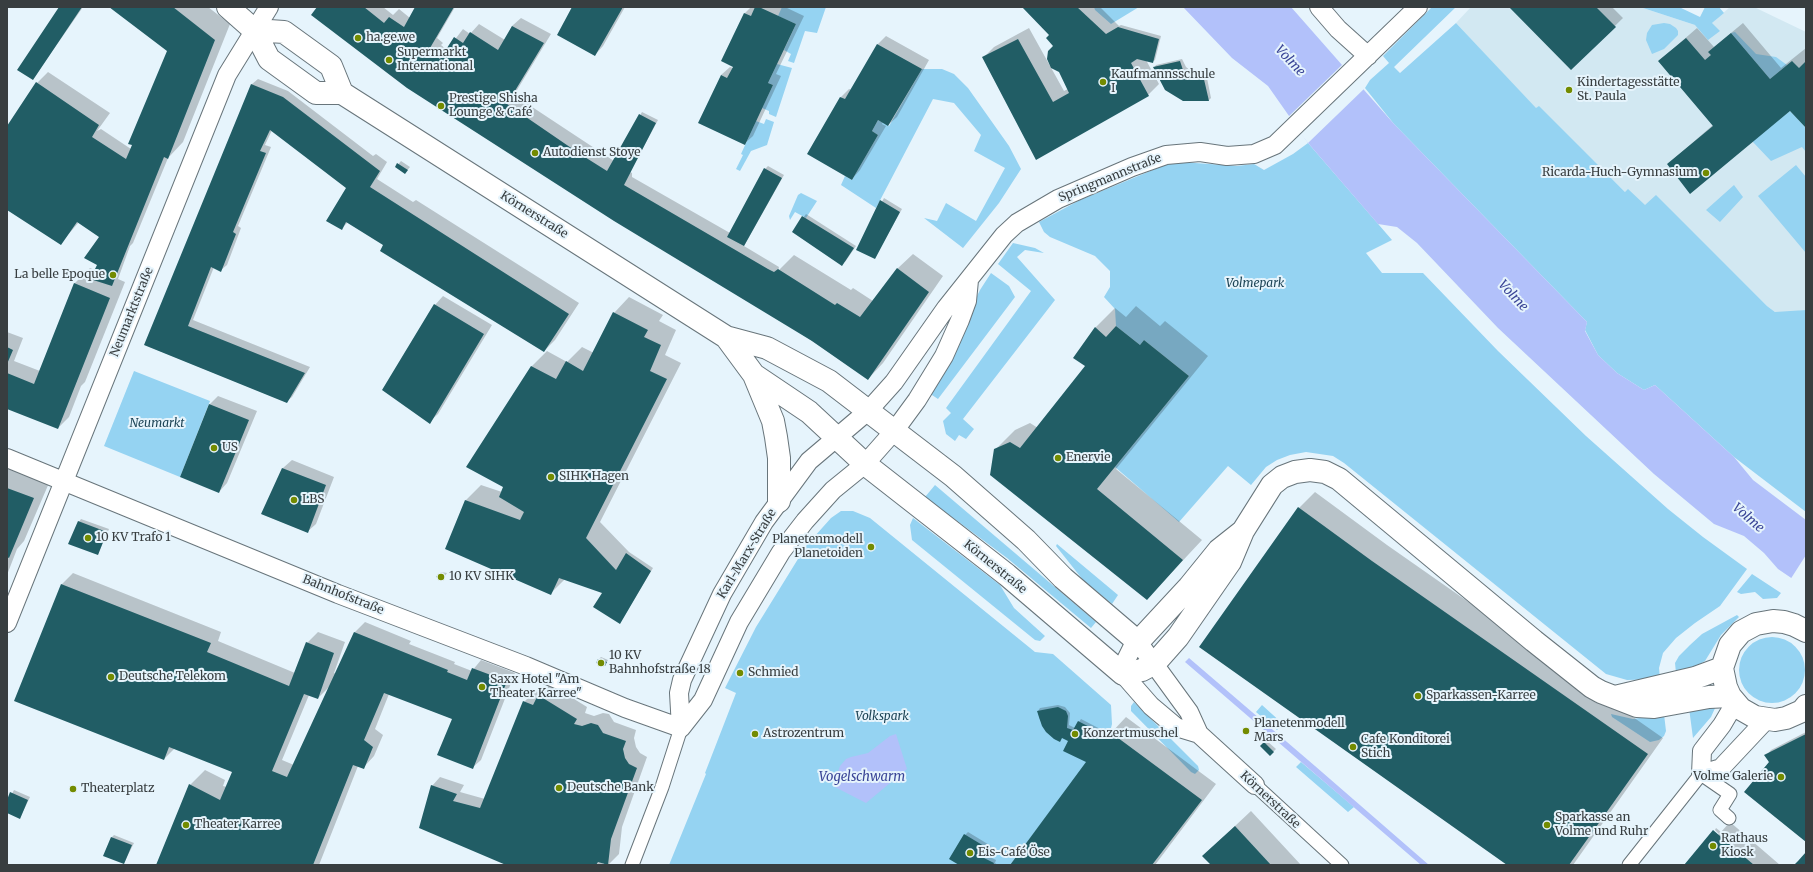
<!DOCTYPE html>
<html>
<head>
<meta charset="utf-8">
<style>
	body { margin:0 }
	#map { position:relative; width:1813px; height:872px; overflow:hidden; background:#e6f4fc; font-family:Merriweather,serif }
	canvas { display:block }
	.frame { position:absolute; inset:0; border:8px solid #383e40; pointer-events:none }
</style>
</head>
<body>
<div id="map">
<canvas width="1813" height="872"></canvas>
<div class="frame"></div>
</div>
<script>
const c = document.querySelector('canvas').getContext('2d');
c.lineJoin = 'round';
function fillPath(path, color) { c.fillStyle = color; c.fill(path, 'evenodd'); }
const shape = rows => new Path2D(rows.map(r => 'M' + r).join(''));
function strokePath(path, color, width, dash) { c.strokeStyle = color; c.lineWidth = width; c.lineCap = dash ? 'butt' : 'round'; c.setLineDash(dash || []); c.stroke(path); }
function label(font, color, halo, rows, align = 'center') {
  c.font = font + ' Merriweather,serif'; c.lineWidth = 4; c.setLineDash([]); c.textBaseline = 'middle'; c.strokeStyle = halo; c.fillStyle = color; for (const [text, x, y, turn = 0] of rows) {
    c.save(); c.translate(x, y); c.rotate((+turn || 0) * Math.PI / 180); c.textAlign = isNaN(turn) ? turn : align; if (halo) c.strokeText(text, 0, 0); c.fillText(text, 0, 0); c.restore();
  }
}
const built = shape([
	[1471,7,1640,7,1695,25,1712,23,1730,7,1754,7,1806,32,1806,310,1782,313,1775,312,1767,306,1659,199,1647,213,1538,107,1536,109,1456,23]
]);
const green = shape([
	[782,7,826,7,817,33,805,31,794,63,788,61,791,54,784,50,796,24,778,16],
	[1094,7,1139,7,1111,24,1095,10],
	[1432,7,1456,7,1394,67,1400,73,1456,23,1536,108,1539,106,1625,192,1628,189,1645,205,1656,195,1767,306,1775,312,1806,310,1806,512,1734,457,1655,385,1644,390,1617,373,1598,355,1585,330,1587,322,1394,124,1365,88,1370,80,1389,63,1383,56],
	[1640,7,1679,7,1700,17,1705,7,1719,7,1724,13,1712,23,1720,31,1708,40,1695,25],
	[1664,23,1670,24,1676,28,1678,31,1678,35,1664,49,1652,54,1646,40,1647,33,1652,25],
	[1735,32,1756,54,1776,57,1787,65,1770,79,1731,33],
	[777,64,792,68,776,117,769,114,769,111,762,108,773,85,768,83],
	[922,69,942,69,954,74,968,88,1009,146,1021,169,999,203,963,248,924,218,937,221,946,203,976,221,1005,168,974,151,981,135,954,103,933,99,876,208,841,185,845,176,852,180,878,135,872,131,878,120,889,126],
	[1790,111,1806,128,1806,152,1802,147,1771,161,1752,141],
	[766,119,774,122,767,145,751,151,740,171,736,169,743,155,741,154,756,121,764,124],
	[1308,143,1392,240,1366,253,1382,273,1423,273,1498,351,1586,436,1668,509,1703,537,1747,569,1720,606,1695,623,1676,638,1663,653,1659,668,1660,679,1627,680,1606,674,1344,463,1333,456,1306,452,1290,455,1277,460,1266,467,1251,485,1228,466,1179,522,1115,467,1189,376,1144,340,1140,345,1116,326,1115,309,1104,297,1110,287,1110,271,1095,256,1050,237,1044,232,1039,222,1080,200,1165,165,1181,162,1237,166,1254,164,1264,170,1293,154],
	[1796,165,1806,177,1806,253,1758,196],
	[1734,185,1743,197,1720,222,1706,210],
	[801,193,817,201,806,218,795,212,790,220,789,216,798,195],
	[1013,243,1035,248,1044,253,1025,250,1017,257,1055,300,963,419,974,429,966,439,959,435,955,441,946,434,943,421,951,413,946,408,1031,291,998,264],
	[991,273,1009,286,1015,297,938,399,929,393,980,290],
	[134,371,210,401,180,477,104,446],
	[935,485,1096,622,1091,628,1007,558,925,497],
	[841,511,853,511,870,518,1035,652,1053,654,1111,705,1112,724,1110,732,1010,865,669,865,706,774,705,773,736,693,725,688,756,627,806,546,831,518],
	[913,518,1000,585,1014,608,1045,636,1040,641,1035,640,912,540,910,525],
	[1057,544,1118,595,1112,604,1083,580,1056,546],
	[1752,574,1781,593,1777,598,1763,599,1755,592,1741,594,1737,592],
	[1737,615,1739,617,1721,635,1705,661,1693,668,1676,673,1675,663,1679,656,1690,645,1702,634],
	'1739 670a33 33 0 1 1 66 0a33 33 0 1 1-66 0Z',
	[1134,702,1198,766,1199,770,1195,774,1191,772,1131,711,1131,706],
	[1262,705,1283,724,1277,730,1256,712],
	[1716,706,1711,717,1693,738,1689,708],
	[1611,714,1633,719,1664,714,1666,731,1664,736,1659,740,1650,742,1612,717],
	[1301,762,1354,807,1348,812,1296,767]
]);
const water = shape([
	[1183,7,1291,7,1394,124,1587,322,1585,331,1598,355,1617,373,1644,390,1655,385,1734,457,1753,480,1806,520,1806,588,1778,569,1764,553,1744,536,1714,524,1654,474,1498,328,1417,243,1397,227,1378,224,1308,143,1268,86,1232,58],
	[1189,658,1315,766,1429,865,1421,865,1185,662],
	[896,734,907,769,866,803,833,786,840,766,846,759,851,757,868,753,890,736]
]);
const pier = shape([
	[1343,64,1365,88,1308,143,1288,117],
	[1806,555,1806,590,1790,580]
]);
const shadow = shape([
	[61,7,83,7,33,79],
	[110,7,208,7,230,24,183,142,168,158,133,243,130,246,118,279,125,282,85,382,81,386,69,417,58,428,7,408,7,332,23,338,14,361,40,371,74,284,90,268,95,270,98,264,100,236,79,222,61,243,7,209,7,128,37,83,48,72,110,113,97,131,101,129,131,149,168,51],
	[319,7,383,7,393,15,399,9,410,18,416,7,455,7,437,38,443,43,441,45,447,50,463,29,470,34,479,24,505,40,512,26,521,18,551,34,514,95,614,161,642,112,658,120,630,172,632,173,632,177,730,233,765,169,768,166,784,175,744,246,779,267,778,271,794,255,851,290,853,288,873,301,897,269,913,254,943,276,883,363,868,379],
	[574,7,625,7,603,46,595,55],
	[751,7,785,7,804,16,776,74,781,76,753,136,744,144,721,75,730,67,733,68,734,66,745,13],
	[1023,7,1100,7,1119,26,1121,25,1161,36,1155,60,1152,62,1146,60,1159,84,1148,95,1036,159,983,58,994,47,1029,28,1064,91,1068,89,1060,71,1050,66,1054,46,1050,35],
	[1511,7,1612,7,1623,18,1571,69],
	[1743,23,1781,68,1806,48,1806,126,1790,109,1668,164,1713,125,1659,61,1697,28,1714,47],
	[886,36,929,60,897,117,888,125,883,122,882,124,886,126,860,170,852,179,841,97,849,89,852,90,878,44],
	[1182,59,1186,67,1194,73,1206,73,1211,98,1209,100,1154,68,1156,65],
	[258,79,288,91,373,156,376,154,387,162,377,179,413,202,416,200,579,303,555,340,544,351,387,241,348,222,342,228,355,180,272,130,265,145,271,147,238,226,241,228,227,265,221,270,214,267,193,320,310,367,292,397,286,402,145,345,252,84],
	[401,161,410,167,405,173,396,167],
	[884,198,902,209,875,257,858,249],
	[806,214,856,246,845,262,793,232],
	[443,296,492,325,438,414,429,422,435,305],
	[629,297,663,315,659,321,676,330,665,355,681,363,600,522,629,552,653,568,620,623,603,592,565,579,551,593,447,548,466,500,481,485,502,492,505,487,468,467,532,366,547,351,567,362,582,347,594,353,614,313],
	[1136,306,1160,326,1165,321,1208,356,1116,469,1202,540,1147,599,995,450,1015,430,1030,423,1038,428,1087,366,1095,328,1115,308,1126,317],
	[218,396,257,411,227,483,219,492,210,404],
	[292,460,334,477,316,524,307,532,262,514,283,468],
	[7,466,49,483,24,541,17,549,7,575],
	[1315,492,1387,545,1663,738,1573,865,1509,865,1299,508],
	[81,519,109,529,98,554,79,522],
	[441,572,447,573,443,579,439,574],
	[73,573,221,632,218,641,295,673,307,643,318,632,345,642,334,673,336,674,354,633,365,622,411,641,409,644,455,662,454,664,472,671,481,660,515,673,481,760,472,768,453,719,389,694,375,729,383,735,374,756,363,768,358,766,319,865,157,865,190,785,205,770,225,780,223,786,227,787,233,772,175,748,164,759,15,700,62,584],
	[329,687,294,765,282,760,309,695,318,698],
	[601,657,608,660,605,665,599,659],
	[550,684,587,707,585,713,594,716,603,713,609,714,614,722,636,730,634,738,636,747,640,753,647,757,622,827,619,854,608,865,603,863,602,865,509,865,432,786,440,777,464,785,460,792,485,799,524,702,535,691,541,693],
	[1058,705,1065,707,1070,713,1069,725,1075,728,1081,719,1108,733,1089,758,1069,740,1046,731,1039,718,1038,711,1040,708],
	[1126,717,1216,784,1155,865,1011,865,1111,733],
	[1806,732,1806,841,1766,756,1771,750],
	[1267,741,1276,749,1270,755,1262,746],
	[14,790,30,797,20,818,7,812,7,803],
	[1251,811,1301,865,1212,865,1203,856],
	[1730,822,1780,865,1685,865,1719,834,1715,830,1716,828,1721,832],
	[968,832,991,846,986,855,996,860,995,863,998,865,960,865,965,835],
	[114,835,134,843,124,863,112,837]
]);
const building = shape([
	[59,7,82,7,33,80,17,70],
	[109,7,173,7,215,40,168,159,164,157,112,286,90,279,97,265,84,258,99,237,77,222,61,245,7,210,7,126,36,82,99,125,92,137,126,159,132,145,128,144,167,51],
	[317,7,364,7,384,23,389,17,404,27,415,7,454,7,430,48,435,51,433,54,440,59,454,37,463,43,470,32,498,50,512,26,544,43,507,104,580,154,607,171,639,114,656,123,624,185,768,269,774,272,778,269,835,305,837,303,860,317,897,268,929,292,868,380,812,341,614,221,407,88,311,15],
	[572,7,623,7,595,56,557,35],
	[755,7,759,7,796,24,768,83,773,85,745,145,698,123,721,75,727,78,733,67,721,61,744,13,751,16],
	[1022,7,1077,7,1106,34,1118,27,1159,39,1153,63,1137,59,1131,63,1149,96,1036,160,982,57,1018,39,1053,102,1069,93,1059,72,1051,68,1047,59,1048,51,1053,46,1046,38,1049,35],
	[1509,7,1596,7,1616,27,1571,70],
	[1731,33,1770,79,1792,61,1799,68,1806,61,1806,128,1790,111,1690,194,1667,164,1713,126,1658,61,1686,38,1705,60,1711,55,1708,52],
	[877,44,922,69,888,126,878,120,872,131,878,135,852,180,807,154,840,97,845,99],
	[1180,61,1183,70,1191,75,1203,75,1209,101,1183,101,1165,90,1153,67],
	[251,84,283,97,380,171,370,187,569,314,544,352,380,251,383,245,346,222,342,230,326,221,346,188,270,130,260,151,266,153,233,232,236,234,221,272,211,267,188,326,305,373,287,403,144,345],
	[397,163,408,170,405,174,395,167],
	[764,168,782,178,744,246,727,237],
	[880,200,900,212,875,259,856,250],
	[802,216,854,248,842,266,792,232],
	[74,283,110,298,58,429,7,409,7,373,34,384],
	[434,304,484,334,430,424,382,390],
	[613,312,648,330,644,337,661,345,650,371,667,379,586,538,616,570,626,553,651,571,620,624,593,607,602,593,559,578,551,595,445,549,465,500,520,520,524,512,499,497,503,487,466,467,531,366,556,379,566,361,583,371],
	[1116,326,1140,345,1144,340,1189,376,1097,489,1183,560,1147,600,990,475,994,449,1010,442,1020,448,1085,366,1073,358,1095,327,1106,337],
	[7,347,13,350,7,364],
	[209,404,249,420,219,493,180,477],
	[282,468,326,485,308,533,261,514],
	[7,488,34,498,9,558,7,557],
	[1298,507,1372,561,1648,754,1569,865,1507,865,1199,647],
	[78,521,107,532,98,555,68,544],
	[438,574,445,576,443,580,436,577],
	[61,584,211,643,207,652,289,686,306,642,334,653,318,699,304,694,272,771,287,777,354,632,448,670,447,672,467,680,472,668,507,681,473,769,437,755,452,719,384,693,364,740,373,747,364,769,353,765,313,865,156,865,189,784,220,800,232,772,169,747,164,760,14,701],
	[598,659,607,662,605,666,596,663],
	[538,695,577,719,574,724,582,726,591,723,598,725,603,733,626,741,623,749,625,758,629,764,637,768,611,839,608,865,598,862,596,865,506,865,419,828,431,785,457,794,453,801,480,808,523,701,533,705],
	[1058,707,1066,711,1068,716,1067,728,1073,730,1078,721,1107,736,1110,732,1202,800,1152,865,1010,865,1086,762,1063,751,1068,741,1062,738,1060,742,1054,739,1046,732,1042,726,1037,711],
	[1806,734,1806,842,1744,792,1769,762,1764,755],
	[1264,742,1274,752,1270,756,1260,746],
	[10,792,28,800,20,819,7,813,7,800],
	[1235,826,1271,865,1211,865,1202,856],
	[1713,830,1754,865,1684,865],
	[964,834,989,849,984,858,994,863,993,865,959,865,949,859],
	[111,837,132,845,124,864,103,856],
	[1806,852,1806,865,1794,865,1798,861]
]);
const pedestrian = shape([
	[1255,785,1342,865],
	[632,865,662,787,681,728],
	[1629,865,1701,774,1730,794,1720,810,1729,818]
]);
const minor = shape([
	[1319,7,1338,29,1368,56],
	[7,458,338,594,526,666,625,708,681,728],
	[7,623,227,75,269,7],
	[1735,703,1722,725,1702,751,1701,774,1721,768,1766,720],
	[681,728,679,693,682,680,722,594,764,522,809,461,868,411,894,382,946,308,1004,235,1017,223,1058,199,1132,167,1166,155,1200,152,1227,156,1254,154,1275,145,1418,7],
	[681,728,703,700,739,622,781,552,805,521,833,490,865,464,895,430,917,400,944,356,960,320,967,301,969,280],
	[1199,734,1176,727,1151,706,1123,674,1126,660,1132,648,1138,642,1189,712,1199,734,1255,785]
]);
const tertiary = shape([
	[228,7,254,30,269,59,316,93,342,93,726,337,767,348,829,381,953,476,1026,540,1063,578,1138,642,1189,587,1219,550,1243,531],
	[254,30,284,32,331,66,342,93],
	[726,337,754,375,809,412,865,464,1007,575,1123,674,1142,670,1155,663,1178,637,1230,562,1243,531,1272,485,1282,477,1295,472,1310,470,1325,472,1339,479,1534,641,1592,687,1601,692,1637,706,1654,707,1709,697,1730,696],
	[754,375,773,421,776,437,779,458,779,501],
	[1806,631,1794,625,1784,622,1773,621,1756,624,1741,632,1730,645,1722,668,1726,687,1730,696,1741,709,1755,717,1775,720,1786,718,1802,711,1806,706],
	[1615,697,1695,678,1722,668]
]);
const markers = [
	[358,38,4,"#738b00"],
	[389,60,4,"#738b00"],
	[1103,82,4,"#738b00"],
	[1569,90,4,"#738b00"],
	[441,106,4,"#738b00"],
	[535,153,4,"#738b00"],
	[1706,173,4,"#738b00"],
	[113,275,4,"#738b00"],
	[214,448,4,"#738b00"],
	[1058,458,4,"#738b00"],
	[551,477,4,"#738b00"],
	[294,500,4,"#738b00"],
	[88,538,4,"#738b00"],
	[871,547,4,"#738b00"],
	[441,577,4,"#738b00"],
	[601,663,4,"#738b00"],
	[740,673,4,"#738b00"],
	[111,677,4,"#738b00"],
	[482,687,4,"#738b00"],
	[1418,696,4,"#738b00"],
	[1246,731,4,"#738b00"],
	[755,734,4,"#738b00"],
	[1075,734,4,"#738b00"],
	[1353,747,4,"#738b00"],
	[1781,777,4,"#738b00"],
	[559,788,4,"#738b00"],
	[73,789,4,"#738b00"],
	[186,825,4,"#738b00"],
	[1547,825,4,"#738b00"],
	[1713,846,4,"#738b00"],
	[970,853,4,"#738b00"]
];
const poiNames = [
	["ha.ge.we",366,38],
	["Supermarkt",397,53],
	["International",397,67],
	["Kaufmannsschule",1111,75],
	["I",1111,89],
	["Kindertagesstätte",1577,83],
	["St. Paula",1577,97],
	["Prestige Shisha",449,99],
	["Lounge & Café",449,113],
	["Autodienst Stoye",543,153],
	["Ricarda-Huch-Gymnasium",1698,173,"right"],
	["La belle Epoque",105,275,"right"],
	["US",222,448],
	["Enervie",1066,458],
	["SIHK Hagen",559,477],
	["LBS",302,500],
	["10 KV Trafo 1",96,538],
	["Planetenmodell",863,540,"right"],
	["Planetoiden",863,554,"right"],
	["10 KV SIHK",449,577],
	["10 KV",609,656],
	["Bahnhofstraße 18",609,670],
	["Schmied",748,673],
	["Deutsche Telekom",119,677],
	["Saxx Hotel \"Am",490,680],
	["Theater Karree\"",490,694],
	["Sparkassen-Karree",1426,696],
	["Planetenmodell",1254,724],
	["Mars",1254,738],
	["Astrozentrum",763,734],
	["Konzertmuschel",1083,734],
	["Cafe Konditorei",1361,740],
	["Stich",1361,754],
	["Volme Galerie",1773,777,"right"],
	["Deutsche Bank",567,788],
	["Theaterplatz",81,789],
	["Sparkasse an",1555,818],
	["Volme und Ruhr",1555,832],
	["Theater Karree",194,825],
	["Rathaus",1721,839],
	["Kiosk",1721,853],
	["Eis-Café Öse",978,853]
];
const streetNames = [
	["Springmannstraße",1110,178,-22],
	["Körnerstraße",534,215,32],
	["Neumarktstraße",132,312,-68],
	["Karl-Marx-Straße",747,554,-59],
	["Körnerstraße",995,567,39],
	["Bahnhofstraße",343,595,22],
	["Körnerstraße",1270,800,43]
];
const parkNames = [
	["Volmepark",1255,284],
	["Neumarkt",157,424],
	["Volkspark",882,717]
];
const waterNames = [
	["Volme",1290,61,47],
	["Volme",1513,296,47],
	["Volme",1748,518,41],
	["Vogelschwarm",862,777]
];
fillPath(built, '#d2e8f2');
fillPath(green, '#95d3f2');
fillPath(water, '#b2c1fa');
fillPath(pier, '#e6f4fc');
fillPath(shadow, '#0003');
fillPath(building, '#215d65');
strokePath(pedestrian, '#68757b', 15);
strokePath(minor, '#68757b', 20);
strokePath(tertiary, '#68757b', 24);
strokePath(pedestrian, '#fff', 13);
strokePath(minor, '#fff', 18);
strokePath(tertiary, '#fff', 22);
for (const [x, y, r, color] of markers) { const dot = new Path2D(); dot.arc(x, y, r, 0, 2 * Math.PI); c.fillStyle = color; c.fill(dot); strokePath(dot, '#e6f4fc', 1.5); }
label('12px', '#383e40', '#e6f4fc', poiNames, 'left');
label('12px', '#383e40', '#e6f4fc', streetNames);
label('italic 12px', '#1d4456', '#e6f4fc', parkNames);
label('italic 13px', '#3a4597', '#e6f4fc', waterNames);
</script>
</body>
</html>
